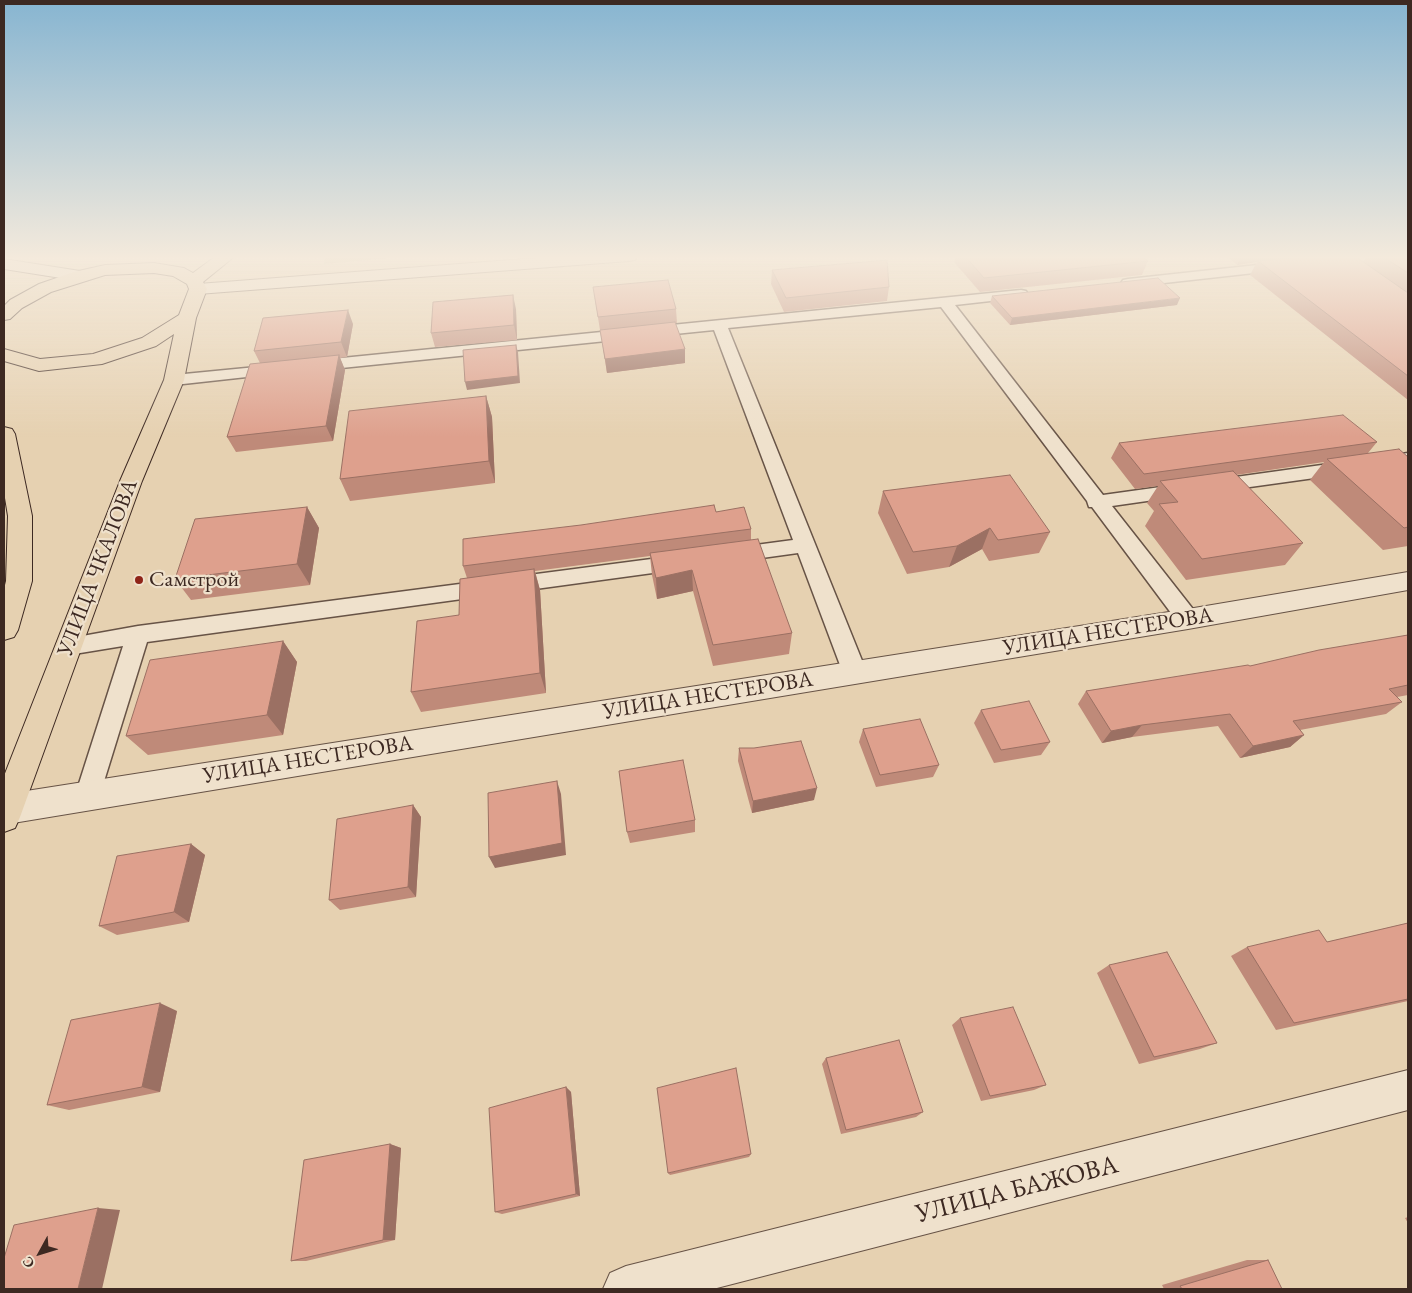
<!DOCTYPE html>
<html>
<head>
<meta charset="utf-8">
<style>
	body { margin:0 }
	#map { position:relative; width:1412px; height:1293px; overflow:hidden; background:#e6d1b1; font-family:"EB Garamond",serif }
	canvas { display:block }
	.frame { position:absolute; inset:0; border:5px solid #3d2922; pointer-events:none }
	.north { position:absolute; left:15px; top:1228px; width:50px; height:50px; -webkit-text-stroke:4px #efe1cc; paint-order:stroke; rotate:231deg; font-size:14px; font-weight:700; line-height:20px; text-align:center; color:#3d2922 }
	.north::after { content:''; display:block; margin:auto; width:18px; height:22px; background:#3d2922; clip-path:polygon(50% 0,100% 100%,50% 72%,0 100%) }
</style>
</head>
<body>
<div id="map">
<canvas width="1412" height="1293"></canvas>
<div class="frame"></div>
<div class="north">С</div>
</div>
<script>
const c = document.querySelector('canvas').getContext('2d');
c.lineJoin = 'round';
function fillPath(path, color) { c.fillStyle = color; c.fill(path, 'evenodd'); }
const shape = rows => new Path2D(rows.map(r => 'M' + r).join(''));
function strokePath(path, color, width, dash) { c.strokeStyle = color; c.lineWidth = width; c.lineCap = dash ? 'butt' : 'round'; c.setLineDash(dash || []); c.stroke(path); }
function label(font, color, halo, rows, align = 'center') {
  c.font = font + ' "EB Garamond",serif'; c.lineWidth = 4.5; c.setLineDash([]); c.textBaseline = 'middle'; c.strokeStyle = halo; c.fillStyle = color; for (const [text, x, y, turn = 0] of rows) {
    c.save(); c.translate(x, y); c.rotate((+turn || 0) * Math.PI / 180); c.textAlign = isNaN(turn) ? turn : align; if (halo) c.strokeText(text, 0, 0); c.fillText(text, 0, 0); c.restore();
  }
}
const green = shape([
	[326,256,414,256,324,264]
]);
const lane = shape([
	[1335,256,1383,256,1376,260,1326,265,1319,261,1321,258,1335,256],
	[1285,262,1290,263,1292,266,1290,269,1128,287,1123,286,1121,283,1123,280,1128,279,1285,262],
	[1021,290,1026,291,1028,294,1026,297,955,305,1103,495,1182,484,1189,486,1191,490,1189,494,1182,496,1112,506,1196,613,1199,619,1196,625,1188,627,1180,625,1092,507,1089,507,1087,501,941,307,728,328,867,673,863,680,855,682,847,680,843,673,798,553,733,562,726,560,723,555,726,550,733,548,793,540,714,330,312,371,306,369,304,366,306,363,312,361,1021,290],
	[277,365,283,367,285,370,283,373,174,385,168,383,166,380,168,377,174,375,277,365],
	[1408,453,1408,465,1214,492,1207,490,1205,486,1207,482,1214,480,1408,453],
	[682,555,689,557,692,562,689,567,682,569,147,642,97,804,88,808,79,804,75,796,123,646,68,655,60,652,57,646,60,640,138,626,682,555]
]);
const street = shape([
	[563,256,637,256,635,260,629,261,198,294,192,293,189,289,192,285,198,284,563,256],
	[1408,572,1408,590,1188,629,7,824,4,822,4,796,7,794,1188,609,1408,572],
	[1408,1070,1408,1110,713,1289,603,1289,610,1273,626,1266,1408,1070]
]);
const secondary = shape([
	[4,259,80,271,86,272,89,276,86,280,80,281,4,269,4,259]
]);
const primary = shape([
	[216,256,235,256,203,282,207,289,196,318,184,380,142,481,20,817,15,828,4,832,4,776,120,481,164,380,174,334,156,346,102,364,39,371,4,361,4,349,40,359,93,354,142,338,179,315,189,289,187,284,173,276,154,273,105,275,51,292,22,308,10,319,4,320,4,306,10,300,39,284,74,272,105,265,154,263,184,268,193,273,216,256],
	[4,427,12,429,15,434,32,516,32,581,18,630,14,637,4,640,4,589,6,581,8,516,4,492,4,427]
]);
const wall = shape([
	[956,256,1142,256,1148,261,1142,275,980,292,954,262],
	[1226,256,1355,256,1363,262,1367,256,1408,256,1408,400,1250,275,1257,262,1237,265],
	[772,270,889,287,887,301,784,312,771,284],
	[593,287,676,309,677,323,675,323,685,349,685,363,607,373],
	[992,296,1177,305,1010,325,990,303],
	[516,309,517,340,435,347,431,333],
	[353,324,347,357,340,358,345,370,333,441,236,452,227,437,260,363,254,351],
	[486,396,492,417,495,483,350,501,340,479],
	[1377,442,1368,453,1408,457,1408,546,1383,550,1310,480,1324,462,1236,475,1303,543,1285,565,1186,580,1145,526,1154,511,1147,503,1158,486,1135,489,1111,458,1119,443],
	[883,491,1050,532,1039,553,989,561,982,549,949,567,907,574,878,513],
	[307,507,319,528,310,585,191,600,175,579],
	[716,512,751,529,751,540,792,633,789,654,713,666,693,591,657,599,652,575,650,556,535,571,540,590,546,693,421,712,411,692,459,615,467,578,463,566],
	[1408,635,1408,695,1397,697,1402,702,1386,714,1300,730,1304,735,1290,747,1240,758,1218,726,1132,737,1102,743,1078,704,1086,691,1250,666],
	[283,641,297,662,283,735,148,755,126,736],
	[981,710,1050,742,1041,755,994,763,974,723],
	[863,729,939,765,933,777,876,787,859,742],
	[739,748,814,800,752,813,738,761],
	[413,805,421,817,416,897,340,910,329,900],
	[695,820,695,832,630,843,627,832],
	[191,844,205,855,189,922,117,935,99,926],
	[1408,923,1408,1001,1276,1030,1231,956,1247,947,1327,942],
	[1109,965,1217,1043,1200,1049,1139,1064,1097,973],
	[177,1011,160,1092,69,1110,47,1105],
	[960,1018,1046,1085,1034,1090,981,1101,952,1025],
	[826,1058,923,1112,916,1117,841,1134,822,1064],
	[566,1087,571,1092,580,1196,502,1214,495,1212],
	[390,1144,401,1148,395,1240,306,1261,291,1261],
	[751,1154,749,1157,670,1175,668,1173],
	[1408,1217,1408,1223,1405,1218],
	[1247,1260,1268,1260,1282,1289,1164,1289,1162,1285]
]);
const shadedWall = shape([
	[1241,256,1313,256,1258,261,1257,262,1237,265],
	[513,295,516,309,517,340,514,325],
	[1180,298,1177,305,1010,325,1012,318],
	[348,310,353,324,347,357,341,342],
	[516,345,518,352,520,383,467,390,465,382],
	[685,349,685,363,607,373,605,359],
	[339,355,345,370,333,441,326,426],
	[486,396,492,417,495,483,489,461],
	[307,507,319,528,310,585,297,564],
	[990,528,982,549,949,567,957,546],
	[534,569,540,590,546,693,540,673],
	[692,570,693,591,657,599,656,578],
	[283,641,297,662,283,735,267,715],
	[1142,725,1132,737,1102,743,1111,731],
	[1304,735,1290,747,1240,758,1253,746],
	[557,781,561,794,566,855,495,868,489,857],
	[817,788,814,800,752,813,753,801],
	[413,805,421,817,416,897,408,887],
	[191,844,205,855,189,922,174,912],
	[160,1003,177,1011,160,1092,142,1087],
	[566,1087,571,1092,580,1196,576,1194],
	[390,1144,401,1148,395,1240,383,1240],
	[98,1208,120,1210,102,1289,78,1289]
]);
const building = shape([
	[965,256,1142,256,1148,261,984,278,965,256],
	[1309,256,1355,256,1408,293,1408,376,1258,261,1309,256],
	[1382,256,1408,256,1408,273,1382,256],
	[887,260,889,287,786,298,772,270,887,260],
	[1158,278,1180,298,1012,318,992,296,1158,278],
	[668,280,676,309,598,317,593,287,668,280],
	[513,295,514,325,431,333,433,302,513,295],
	[348,310,341,342,254,351,263,318,348,310],
	[675,322,685,349,605,359,600,330,675,322],
	[516,345,518,376,465,382,463,350,516,345],
	[339,355,326,426,227,437,250,364,339,355],
	[486,396,489,461,340,479,349,411,486,396],
	[1343,415,1377,442,1144,474,1119,443,1343,415],
	[1399,449,1408,457,1408,527,1404,528,1327,459,1399,449],
	[1233,471,1303,543,1202,559,1159,504,1178,502,1160,481,1233,471],
	[1010,475,1050,532,998,540,990,528,957,546,913,552,883,491,1010,475],
	[714,505,716,512,744,507,751,529,463,566,463,539,581,525,714,505],
	[307,507,297,564,175,579,195,519,307,507],
	[758,539,792,633,713,645,692,570,656,578,650,553,758,539],
	[534,569,540,673,411,692,417,621,459,615,460,579,534,569],
	[1408,635,1408,685,1389,689,1402,702,1293,721,1304,735,1253,746,1230,714,1142,725,1111,731,1086,691,1248,665,1250,666,1319,650,1408,635],
	[283,641,267,715,126,736,150,660,283,641],
	[1029,701,1050,742,1001,750,981,710,1029,701],
	[920,719,939,765,880,775,863,729,920,719],
	[801,741,817,788,753,801,739,748,754,748,801,741],
	[683,760,695,820,627,832,619,771,683,760],
	[557,781,562,843,489,857,488,793,557,781],
	[413,805,408,887,329,900,337,819,413,805],
	[191,844,174,912,99,926,117,856,191,844],
	[1408,923,1408,999,1294,1023,1247,947,1319,930,1327,942,1408,923],
	[1167,952,1217,1043,1154,1057,1109,965,1167,952],
	[160,1003,142,1087,47,1105,71,1020,160,1003],
	[1013,1007,1046,1085,990,1096,960,1018,1013,1007],
	[899,1040,923,1112,846,1130,826,1058,899,1040],
	[736,1068,751,1154,668,1173,657,1088,736,1068],
	[566,1087,576,1194,495,1212,489,1108,566,1087],
	[390,1144,383,1240,291,1261,304,1160,390,1144],
	[98,1208,78,1289,4,1289,4,1258,14,1225,98,1208],
	[1268,1260,1282,1289,1182,1289,1180,1286,1268,1260]
]);
const markers = [
	[139,580,5,"#8f2418"]
];
const streetNames = [
	["УЛИЦА ЧКАЛОВА",98,568,-69],
	["УЛИЦА НЕСТЕРОВА",1108,632,-9],
	["УЛИЦА НЕСТЕРОВА",708,696,-9],
	["УЛИЦА НЕСТЕРОВА",308,760,-9]
];
const poiNames = [
	["Самстрой",149,580]
];
const nearStreetnames = [
	["УЛИЦА БАЖОВА",1017,1190,-14]
];
fillPath(green, '#b9ba89');
strokePath(lane, '#675346', 3);
strokePath(street, '#675346', 2);
strokePath(secondary, '#3d2922', 2);
strokePath(primary, '#3d2922', 2);
fillPath(lane, '#efe1cc');
fillPath(street, '#efe1cc');
fillPath(secondary, '#efe1cc');
fillPath(primary, '#e6d1b1');
fillPath(wall, '#bf8a79');
fillPath(shadedWall, '#9b7063');
fillPath(building, '#dea08d');
strokePath(building, '#9b7063', 1);
const sky = c.createLinearGradient(0, 0, 0, 437);
sky.addColorStop(0, '#87b5d1');
sky.addColorStop(0.59, '#f4eadc');
sky.addColorStop(1, '#f4eadc00');
c.fillStyle = sky;
c.fillRect(0, 0, 1412, 437);
for (const [x, y, r, color] of markers) { const dot = new Path2D(); dot.arc(x, y, r, 0, 2 * Math.PI); c.fillStyle = color; c.fill(dot); strokePath(dot, '#efe1cc', 2); }
label('22px', '#3d2922', '#efe1cc', streetNames);
label('22px', '#3d2922', '#efe1cc', poiNames, 'left');
label('26px', '#3d2922', '#efe1cc', nearStreetnames);
</script>
</body>
</html>
